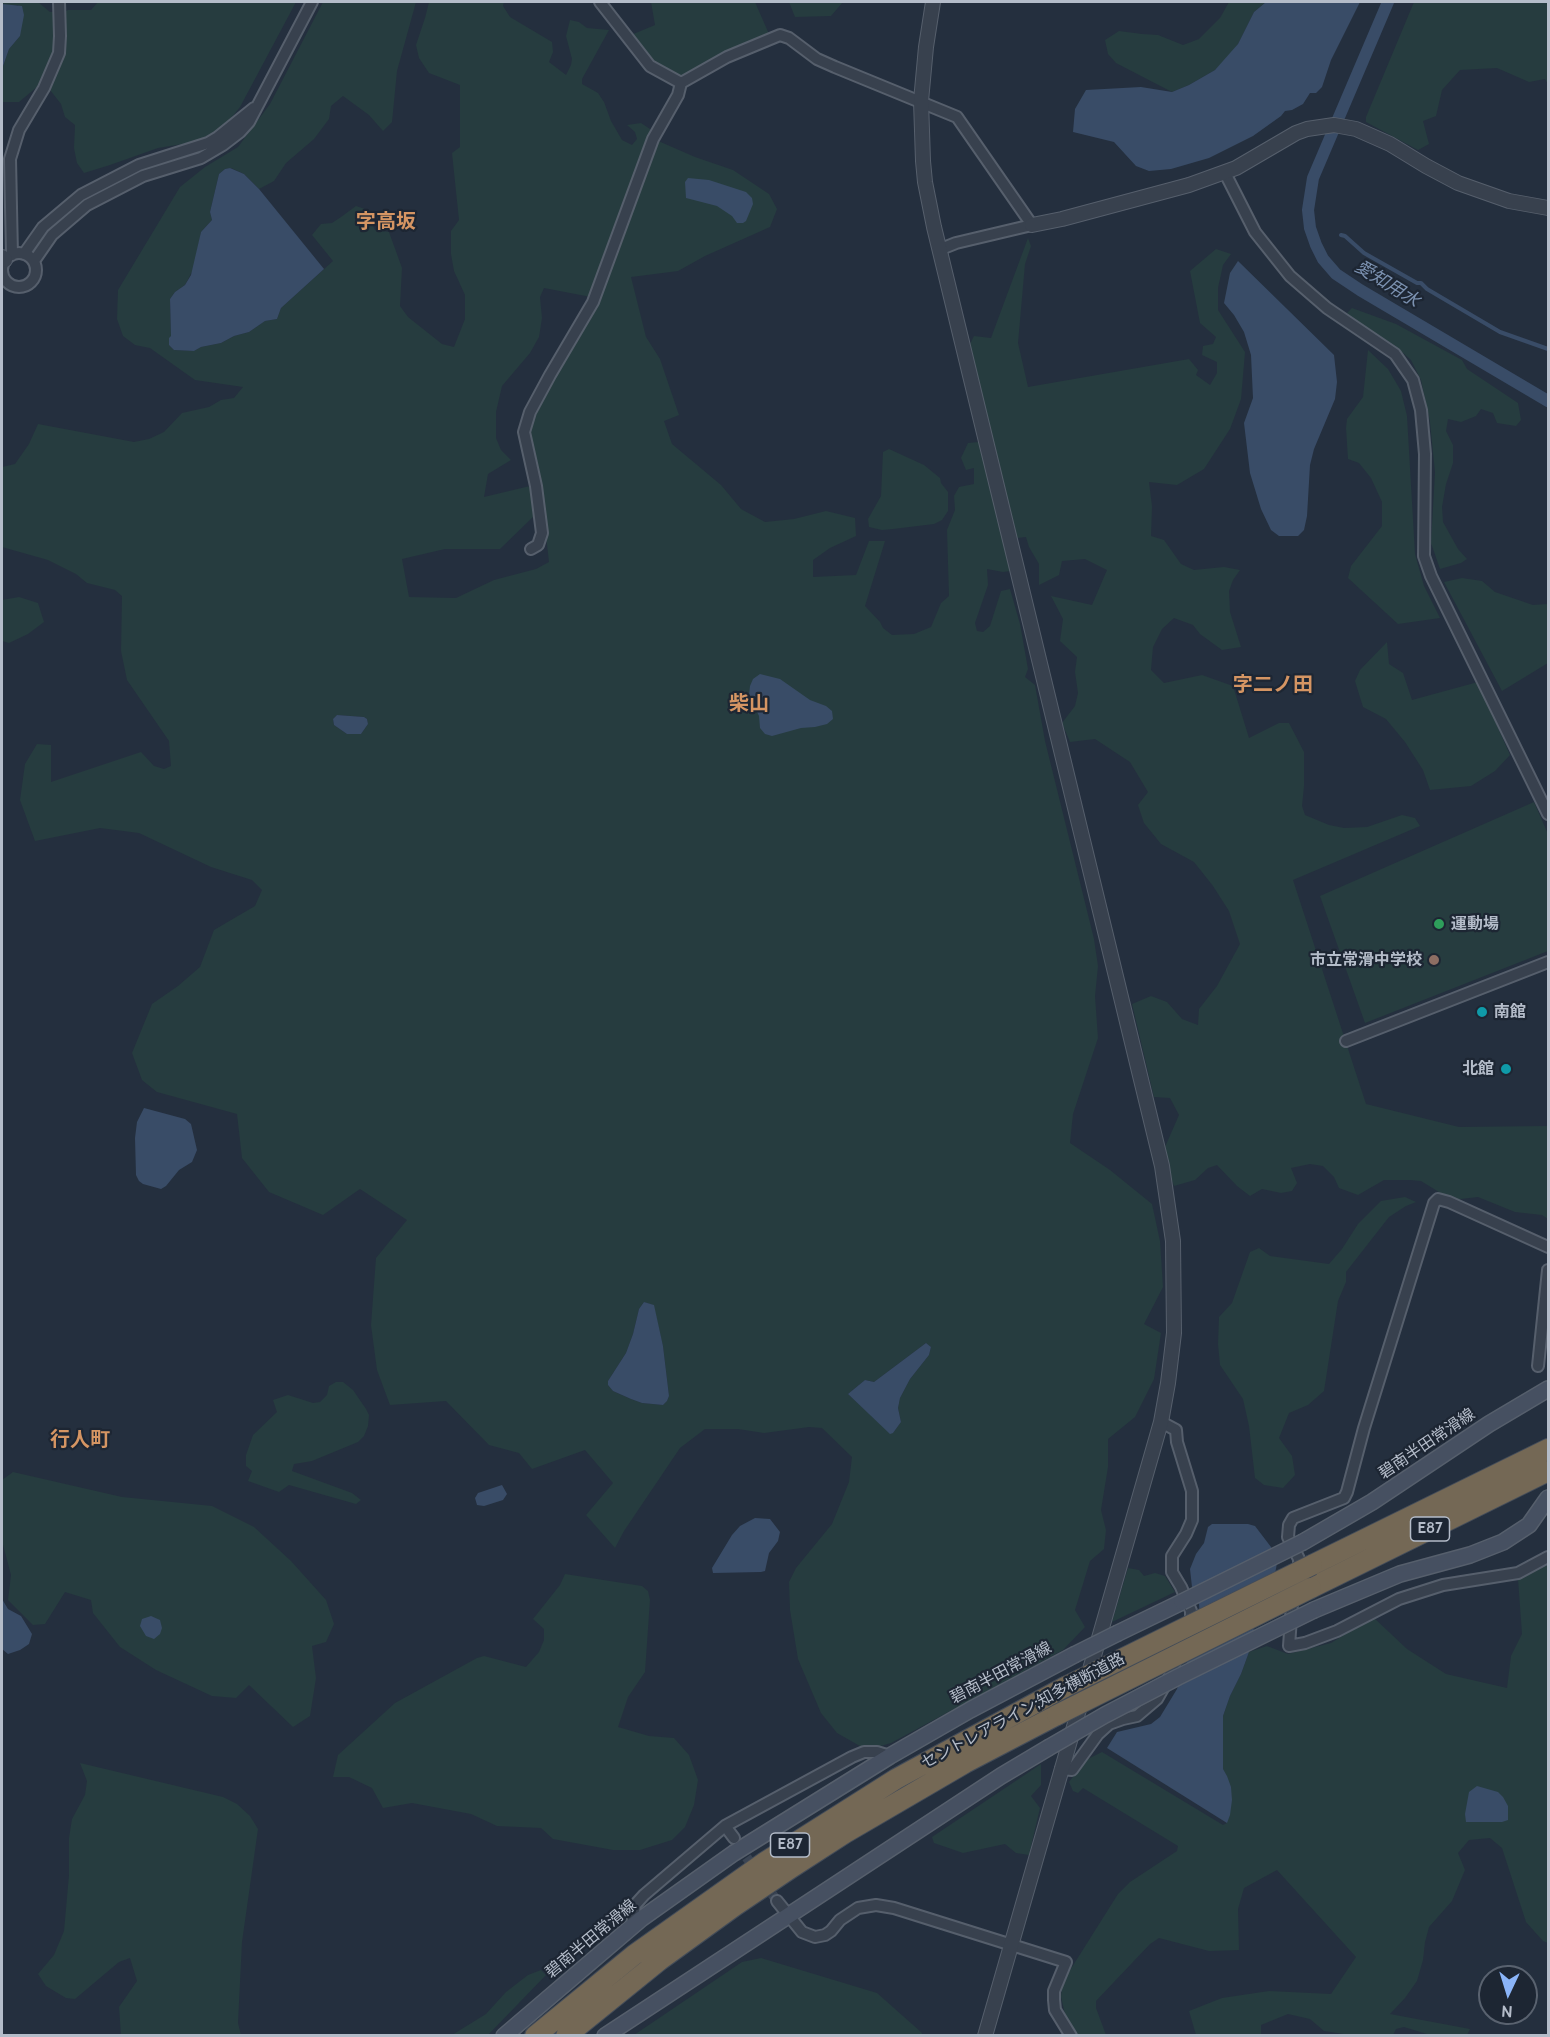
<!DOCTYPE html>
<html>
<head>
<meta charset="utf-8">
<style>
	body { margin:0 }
	#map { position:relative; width:1550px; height:2037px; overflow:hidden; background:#242f3e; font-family:Cabin,sans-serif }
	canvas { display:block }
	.frame { position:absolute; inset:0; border:3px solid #b4bcc9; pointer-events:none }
	.north { position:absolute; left:1478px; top:1965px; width:60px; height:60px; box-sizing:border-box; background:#1d2633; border:2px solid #59626f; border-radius:50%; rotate:184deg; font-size:16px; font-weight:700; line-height:24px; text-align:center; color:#b4bcc9 }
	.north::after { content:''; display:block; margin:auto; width:21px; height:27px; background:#8ab4f8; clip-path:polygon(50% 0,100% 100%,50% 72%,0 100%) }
</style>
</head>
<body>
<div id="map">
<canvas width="1550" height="2037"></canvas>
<div class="frame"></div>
<div class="north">N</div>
</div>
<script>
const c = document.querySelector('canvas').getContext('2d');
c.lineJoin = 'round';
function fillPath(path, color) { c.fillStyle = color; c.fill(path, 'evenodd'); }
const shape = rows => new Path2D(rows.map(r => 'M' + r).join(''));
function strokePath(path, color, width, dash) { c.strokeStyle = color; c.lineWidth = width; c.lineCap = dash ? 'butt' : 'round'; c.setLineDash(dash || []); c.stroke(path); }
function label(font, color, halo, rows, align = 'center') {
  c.font = font + ' Cabin,"Noto Sans JP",sans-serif'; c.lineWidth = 4.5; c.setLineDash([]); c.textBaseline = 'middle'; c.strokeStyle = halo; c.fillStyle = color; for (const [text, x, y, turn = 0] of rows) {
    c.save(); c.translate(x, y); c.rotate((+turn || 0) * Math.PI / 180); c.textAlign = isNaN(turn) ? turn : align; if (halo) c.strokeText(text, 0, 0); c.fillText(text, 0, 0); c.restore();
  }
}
const green = shape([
	[2,2,38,2,50,12,64,12,68,10,91,10,98,2,296,2,240,107,223,128,195,142,158,148,110,165,84,173,77,163,74,148,75,125,65,117,61,104,50,90,37,87,19,102,2,102,2,69,9,49,20,36,18,5,8,6,2,4],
	[323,2,416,2,397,71,392,122,383,131,369,115,343,96,331,106,329,119,314,139,286,163,274,181,259,189,244,174,231,168,225,169,219,174,210,212,212,220,201,232,194,268,185,285,175,292,170,299,171,336,169,339,169,345,174,350,194,351,201,347,221,343,234,336,249,332,265,321,277,319,281,308,333,261,312,235,321,224,332,223,341,217,356,206,365,209,375,230,389,232,402,268,400,306,408,317,442,344,454,347,465,319,465,295,454,271,451,254,451,231,459,220,452,153,460,147,460,85,429,73,419,58,416,45,425,18,429,2,504,2,503,6,510,17,552,42,553,52,549,62,566,75,571,65,572,59,566,36,570,20,579,22,587,28,609,30,582,79,582,84,598,93,604,102,611,121,622,140,632,145,637,139,635,132,627,125,641,123,650,129,650,136,591,297,544,288,540,297,542,318,539,337,530,353,502,386,496,412,496,438,501,450,511,460,488,474,484,497,530,486,535,515,500,549,445,549,402,559,409,597,456,598,494,580,536,569,549,562,541,490,526,431,532,415,596,304,656,140,695,157,733,170,769,194,777,209,770,227,705,256,678,271,631,277,646,337,660,359,679,415,664,421,672,444,721,485,741,509,765,522,794,519,826,511,855,518,856,536,830,548,813,560,813,577,856,575,869,541,885,541,865,606,880,622,883,628,892,635,914,634,931,627,941,603,949,596,947,530,955,510,954,496,959,487,974,484,974,468,966,470,961,458,968,443,979,442,1010,571,1003,572,987,569,988,585,975,623,977,631,983,632,990,626,1001,591,1010,589,1020,624,1028,669,1025,677,1035,685,1045,741,1094,939,1098,966,1095,996,1098,1038,1073,1114,1070,1143,1110,1170,1152,1204,1160,1241,1163,1287,1144,1324,1161,1333,1154,1379,1135,1417,1108,1439,1108,1467,1101,1510,1106,1530,1104,1549,1090,1561,1075,1610,1085,1627,1063,1650,891,1743,867,1750,837,1733,821,1713,798,1659,790,1610,789,1582,796,1568,832,1524,849,1482,852,1457,822,1428,809,1427,764,1433,738,1429,705,1429,680,1448,624,1531,615,1548,586,1515,613,1483,585,1450,532,1469,519,1453,489,1445,446,1401,390,1405,377,1370,371,1325,376,1258,407,1220,360,1189,323,1215,269,1192,242,1158,237,1114,157,1092,142,1080,132,1053,152,1004,178,986,200,967,214,930,255,906,262,890,252,880,211,867,139,833,100,828,35,841,20,800,25,764,37,744,51,745,51,782,141,752,154,766,164,769,171,766,169,741,127,680,121,651,122,596,115,590,87,583,76,574,48,560,2,547,2,467,15,464,29,444,38,424,134,442,149,439,164,432,182,413,209,407,221,400,234,398,243,387,195,380,150,348,135,345,123,336,117,319,118,290,180,187,205,167,238,147,270,104],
	[337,715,364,717,367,719,368,724,361,734,347,734,334,725,333,719],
	[644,1302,653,1305,663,1346,669,1396,667,1401,663,1405,642,1403,631,1399,613,1391,608,1385,608,1381,626,1353,633,1334,639,1309],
	[926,1343,931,1347,929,1355,910,1379,900,1398,898,1408,901,1422,893,1433,890,1433,848,1394,865,1380,874,1382],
	[651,2,755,2,769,34,698,68,684,78,672,75,642,54,631,35,655,25],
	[789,2,843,2,831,16,795,17],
	[1229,2,1266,2,1254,12,1238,44,1230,55,1215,70,1189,85,1172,92,1116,63,1108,54,1105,40,1119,31,1142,34,1158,35,1183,45,1199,39,1220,18],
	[1414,2,1548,2,1548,84,1545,79,1529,82,1497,68,1460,70,1442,90,1436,116,1423,121,1429,144,1418,150,1366,122,1366,117],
	[1028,238,1031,246,1025,264,1018,343,1028,387,1189,359,1198,370,1196,375,1210,385,1217,373,1217,362,1202,355,1203,346,1213,344,1216,337,1200,323,1190,271,1216,249,1231,254,1223,265,1218,288,1218,310,1245,352,1241,399,1230,429,1204,469,1177,485,1149,482,1152,506,1151,536,1164,540,1181,564,1194,570,1224,567,1240,570,1233,580,1229,591,1230,612,1241,647,1222,650,1200,634,1193,625,1174,618,1162,629,1153,647,1151,670,1164,683,1202,675,1233,686,1249,738,1279,723,1289,723,1304,752,1304,786,1302,806,1305,815,1329,825,1344,828,1367,827,1402,815,1415,818,1420,826,1293,880,1366,1104,1459,1127,1548,1126,1548,1219,1542,1215,1515,1212,1478,1197,1452,1200,1421,1181,1410,1180,1384,1180,1358,1195,1339,1188,1334,1177,1323,1166,1310,1164,1291,1168,1297,1183,1292,1191,1281,1193,1262,1189,1250,1196,1237,1186,1217,1165,1208,1168,1195,1180,1174,1186,1167,1168,1165,1147,1179,1115,1170,1098,1154,1097,1132,1004,1151,996,1167,1002,1182,1019,1198,1025,1199,1009,1217,986,1240,944,1229,911,1213,886,1194,862,1161,844,1144,823,1138,805,1148,792,1130,762,1095,739,1070,742,1062,723,1075,706,1078,693,1075,672,1077,657,1060,641,1063,619,1051,596,1092,605,1107,570,1085,559,1062,561,1059,575,1039,585,1039,564,1029,547,1026,537,1017,538,970,344,974,336,991,338],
	[1352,308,1396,324,1462,360,1467,369,1518,403,1521,420,1516,426,1497,423,1493,413,1481,409,1476,416,1461,422,1448,419,1446,431,1453,445,1453,463,1446,484,1442,507,1443,522,1458,549,1467,559,1461,563,1440,569,1431,543,1435,472,1430,422,1421,380,1411,360,1394,345,1351,320,1347,313],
	[1368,350,1388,369,1401,391,1407,416,1415,554,1424,586,1440,618,1398,624,1348,578,1351,566,1382,526,1382,502,1371,478,1359,463,1348,459,1346,428,1347,419,1363,397],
	[889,449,924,465,940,478,941,483,948,492,948,511,942,520,934,524,893,529,882,530,869,527,868,519,881,496,883,452],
	[1462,578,1482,581,1495,592,1533,605,1548,604,1548,663,1502,691,1444,582],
	[19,597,38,603,44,622,28,634,9,643,2,641,2,600],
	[1387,642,1389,664,1403,673,1412,700,1478,682,1510,755,1495,771,1471,786,1430,790,1423,770,1405,742,1386,719,1363,707,1355,681,1360,670],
	[1534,802,1548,834,1548,951,1365,1023,1320,896],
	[1405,1197,1416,1202,1406,1206,1389,1217,1346,1272,1346,1282,1338,1301,1324,1391,1308,1405,1289,1413,1279,1438,1292,1456,1295,1475,1283,1488,1264,1485,1255,1478,1249,1426,1243,1399,1220,1365,1218,1344,1219,1317,1232,1303,1250,1252,1259,1248,1270,1256,1329,1264,1342,1249,1358,1224,1381,1201],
	[336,1382,343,1382,353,1390,366,1409,369,1415,368,1426,364,1436,358,1442,312,1461,294,1464,292,1471,352,1493,361,1500,356,1504,289,1485,279,1492,248,1481,252,1471,246,1466,246,1455,253,1435,277,1412,273,1400,288,1395,313,1403,320,1402,327,1395,329,1386],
	[13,1472,122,1497,212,1506,254,1527,291,1561,326,1600,334,1624,326,1642,312,1646,316,1678,310,1716,293,1727,249,1685,236,1698,212,1696,156,1670,120,1647,93,1613,91,1600,65,1592,45,1624,33,1625,8,1600,11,1575,2,1541,2,1480],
	[1548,1564,1548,1943,1543,1941,1526,1922,1502,1848,1490,1838,1469,1840,1458,1853,1465,1870,1452,1901,1429,1927,1425,1942,1423,1960,1417,1981,1405,1998,1390,2014,1470,2029,1467,2035,1430,2035,1404,2027,1396,2029,1393,2035,1350,2035,1324,2031,1310,2019,1288,2014,1261,2025,1261,2035,1196,2035,1189,2011,1222,1998,1269,1991,1331,1994,1356,1957,1277,1870,1244,1888,1238,1909,1239,1950,1209,1951,1159,1938,1150,1944,1096,2001,1096,2008,1106,2035,1076,2035,1065,2014,1061,1997,1062,1986,1067,1975,1118,1894,1130,1882,1177,1851,1178,1846,1083,1788,1078,1793,1073,1791,1069,1782,1086,1760,1102,1752,1223,1825,1227,1823,1227,1776,1223,1770,1223,1716,1230,1696,1241,1674,1249,1652,1267,1646,1288,1654,1331,1643,1373,1617,1407,1649,1446,1674,1507,1688,1511,1656,1522,1634,1518,1579],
	[1128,1568,1139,1570,1144,1576,1155,1573,1165,1576,1175,1592,1112,1622],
	[565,1574,642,1586,648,1591,650,1600,645,1672,628,1697,618,1727,649,1736,674,1738,689,1755,698,1780,694,1805,685,1827,672,1840,640,1850,613,1850,553,1839,541,1828,497,1826,471,1814,412,1803,383,1808,372,1788,349,1777,333,1777,338,1755,395,1703,477,1658,484,1656,526,1667,539,1652,544,1640,544,1629,533,1619,560,1585],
	[80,1763,223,1797,237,1804,250,1816,258,1829,242,1942,238,2023,241,2035,121,2035,119,2007,137,1981,130,1958,119,1962,75,1999,66,1998,46,1986,38,1974,54,1955,64,1931,69,1875,69,1838,72,1819,85,1795,87,1781],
	[1041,1764,1041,1785,1031,1796,1040,1808,1029,1855,1016,1853,1005,1844,963,1853,934,1843,932,1837],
	[761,1958,877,1993,921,2032,923,2035,634,2035,742,1962],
	[541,1970,546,1975,488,2035,452,2035,486,2014,506,1992,528,1975]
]);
const water = shape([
	[1266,2,1360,2,1331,60,1322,87,1316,93,1310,93,1303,104,1292,110,1285,111,1281,116,1253,136,1209,158,1171,169,1149,171,1136,166,1114,142,1073,132,1075,109,1086,90,1141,87,1172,92,1189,85,1215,70,1238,44,1254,12],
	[2,4,22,6,24,15,20,36,9,49,2,69],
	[230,168,244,174,259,189,324,269,281,308,277,319,265,321,249,332,234,336,221,343,201,347,194,351,174,350,169,345,169,338,171,336,170,299,175,292,185,285,191,275,201,232,212,220,210,212,219,174,225,169],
	[688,178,709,180,746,192,752,198,753,204,746,221,743,223,737,223,732,216,717,206,686,198,685,182],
	[1238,261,1334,355,1337,382,1335,399,1314,449,1310,465,1307,516,1304,530,1298,536,1279,536,1271,530,1261,509,1250,473,1244,423,1253,398,1251,355,1244,332,1234,315,1224,303,1230,273],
	[760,674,780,679,810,700,826,706,832,711,833,719,827,724,815,727,801,728,772,736,765,734,760,728,759,716,749,695,750,686,753,679],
	[337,715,364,717,367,719,368,724,361,734,347,734,334,725,333,719],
	[144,1108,185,1119,191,1124,197,1150,192,1162,179,1170,166,1186,161,1189,143,1184,139,1181,136,1175,135,1138,137,1122],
	[644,1302,654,1305,663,1346,669,1396,667,1401,663,1405,642,1403,631,1399,613,1391,608,1385,608,1381,626,1353,633,1334,639,1309],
	[926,1343,931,1347,929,1355,910,1379,900,1398,898,1408,901,1422,893,1433,890,1434,848,1394,865,1380,874,1382],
	[502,1485,507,1494,503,1500,484,1506,477,1505,475,1498,478,1493],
	[755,1518,770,1519,780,1532,778,1541,769,1553,765,1571,761,1572,713,1573,712,1568,732,1535,740,1526],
	[1212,1524,1248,1524,1255,1526,1271,1547,1277,1563,1270,1602,1254,1628,1249,1652,1241,1674,1230,1696,1223,1716,1223,1769,1227,1776,1231,1787,1232,1800,1230,1815,1227,1823,1107,1748,1117,1732,1151,1724,1160,1717,1177,1689,1196,1637,1200,1618,1199,1604,1192,1587,1190,1569,1196,1554,1204,1543,1208,1527],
	[2,1599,8,1609,21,1616,32,1634,29,1644,20,1650,8,1654,2,1649],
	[151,1616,160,1620,162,1628,160,1634,154,1639,146,1636,140,1626,142,1619],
	[1477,1786,1498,1792,1503,1797,1508,1806,1508,1820,1502,1822,1466,1822,1465,1814,1469,1792]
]);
const stream = shape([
	[1341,235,1345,236,1364,253,1417,283,1421,283,1427,289,1500,332,1548,349]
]);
const canal = shape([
	[1388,2,1313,178,1308,210,1310,228,1316,245,1323,259,1336,274,1360,290,1548,401]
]);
const minorTunnel = shape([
	[738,1845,777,1901]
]);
const minor = shape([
	[600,2,650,66,681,83],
	[1225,173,1255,232,1290,276,1327,308,1395,354,1413,380,1421,410,1425,454,1424,556,1431,576,1548,814],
	'2 270a17 17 0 1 1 34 0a17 17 0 1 1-34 0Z',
	[24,254,43,227,81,195,139,165,208,143,218,137,254,108],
	[12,255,10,159,19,130,44,88,59,53,60,36,59,2],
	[34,261,52,235,87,205,143,176,201,158,223,145,240,132,249,122,312,2],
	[531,549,538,545,542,533,536,486,524,432,530,412,550,375,593,302,653,139,678,95,681,83,727,57,780,35,789,38,817,59,835,67,957,117,1032,225,956,243,941,249],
	[1346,1041,1548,962],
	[1548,1247,1449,1202,1438,1199,1434,1203,1364,1428,1347,1492,1344,1498,1293,1518,1289,1525,1288,1537,1299,1559,1299,1568,1293,1590,1289,1646,1305,1643,1337,1631,1399,1599,1443,1585,1518,1573,1548,1557],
	[1538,1366,1548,1270],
	[1061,1769,1072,1770,1098,1734,1109,1724,1123,1719,1137,1716,1157,1699,1169,1678,1191,1619,1191,1611,1181,1587,1172,1572,1172,1556,1186,1534,1192,1520,1192,1491,1177,1442,1176,1430,1161,1422],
	[725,1826,734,1838],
	[777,1901,802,1932,815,1937,825,1935,831,1931,840,1920,858,1908,876,1905,894,1908,1066,1962,1054,1991,1054,2000,1055,2010,1071,2036],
	[632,1926,635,1905,644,1895,725,1826,852,1757,864,1752,877,1752,890,1756]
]);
const tertiary = shape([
	[933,2,926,47,921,101,923,161,925,182,934,227,1162,1166,1173,1241,1174,1333,1168,1383,1161,1422,1087,1680],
	[1032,225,1062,219,1189,185,1236,168,1296,133,1307,129,1334,125,1356,129,1390,144,1426,166,1458,183,1509,201,1548,208],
	[2,257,5,260],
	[985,2036,1082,1699]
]);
const secondary = shape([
	[1303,1542,1372,1502,1489,1424,1548,1389],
	[1314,1610,1400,1574,1470,1555,1503,1542,1529,1525,1548,1498],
	[1118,1633,1182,1602],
	[504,2036,641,1919,734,1853,890,1756,970,1710,1074,1655],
	[605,2036,1001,1776,1048,1748]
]);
const motorway = shape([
	[1312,1565,1548,1449],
	[1311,1588,1548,1471],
	[535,2036,634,1955,765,1862,896,1779,1065,1687],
	[566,2036,660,1960,736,1905,791,1868,845,1833,965,1763,1057,1715]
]);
const secondaryBridge = shape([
	[1182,1602,1303,1542],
	[1074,1655,1118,1633],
	[1048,1748,1105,1715,1178,1677,1314,1610]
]);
const motorwayBridge = shape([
	[1065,1687,1312,1565],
	[1057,1715,1311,1588]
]);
const markers = [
	[1439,924,6,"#2e9e5b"],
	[1434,960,6,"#8d6e63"],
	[1482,1012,6,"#0f9aa8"],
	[1506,1069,6,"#0f9aa8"]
];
const shields = [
	[1430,1529,39],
	[790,1845,39]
];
const shieldNames = [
	["E87",1430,1529],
	["E87",790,1845]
];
const poiNames = [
	["運動場",1451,924],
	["市立常滑中学校",1422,960,"right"],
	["南館",1494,1012],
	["北館",1494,1069,"right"]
];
const streetNames = [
	["碧南半田常滑線",1427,1444,-34],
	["碧南半田常滑線",1001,1673,-28],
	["セントレアライン;知多横断道路",1023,1711,-28],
	["碧南半田常滑線",591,1939,-40]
];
const waterNames = [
	["愛知用水",1387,284,32]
];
const quarterNames = [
	["字高坂",386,222],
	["字二ノ田",1273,685],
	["柴山",749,704],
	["行人町",80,1440]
];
fillPath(green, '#263c3f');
fillPath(water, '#394c67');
strokePath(stream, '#394c67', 4);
strokePath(canal, '#394c67', 12);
strokePath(minorTunnel, '#3a4453', 10, [10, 5]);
strokePath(minor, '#565f6c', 14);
strokePath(tertiary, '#565f6c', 16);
strokePath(secondary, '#565f6c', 18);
strokePath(motorway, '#434c59', 22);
strokePath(minor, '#38414e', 10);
strokePath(tertiary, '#38414e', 14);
strokePath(secondary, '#465061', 15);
strokePath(motorway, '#746855', 20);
strokePath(secondaryBridge, '#565f6c', 18, []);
strokePath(motorwayBridge, '#434c59', 22, []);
strokePath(secondaryBridge, '#465061', 15);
strokePath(motorwayBridge, '#746855', 20);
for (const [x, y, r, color] of markers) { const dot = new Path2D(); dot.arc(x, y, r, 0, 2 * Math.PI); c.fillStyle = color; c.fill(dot); strokePath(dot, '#1d2633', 2); }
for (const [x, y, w] of shields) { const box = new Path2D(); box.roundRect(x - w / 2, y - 12, w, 24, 4.5); c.fillStyle = '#1d2633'; c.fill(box); strokePath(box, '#b4bcc9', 1.5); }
label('bold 15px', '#b4bcc9', null, shieldNames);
label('bold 16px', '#b4bcc9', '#1d2633', poiNames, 'left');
label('16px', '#b4bcc9', '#1d2633', streetNames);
label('italic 18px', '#7c92b1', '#1d2633', waterNames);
label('bold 20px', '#d59563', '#1d2633', quarterNames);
</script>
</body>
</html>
